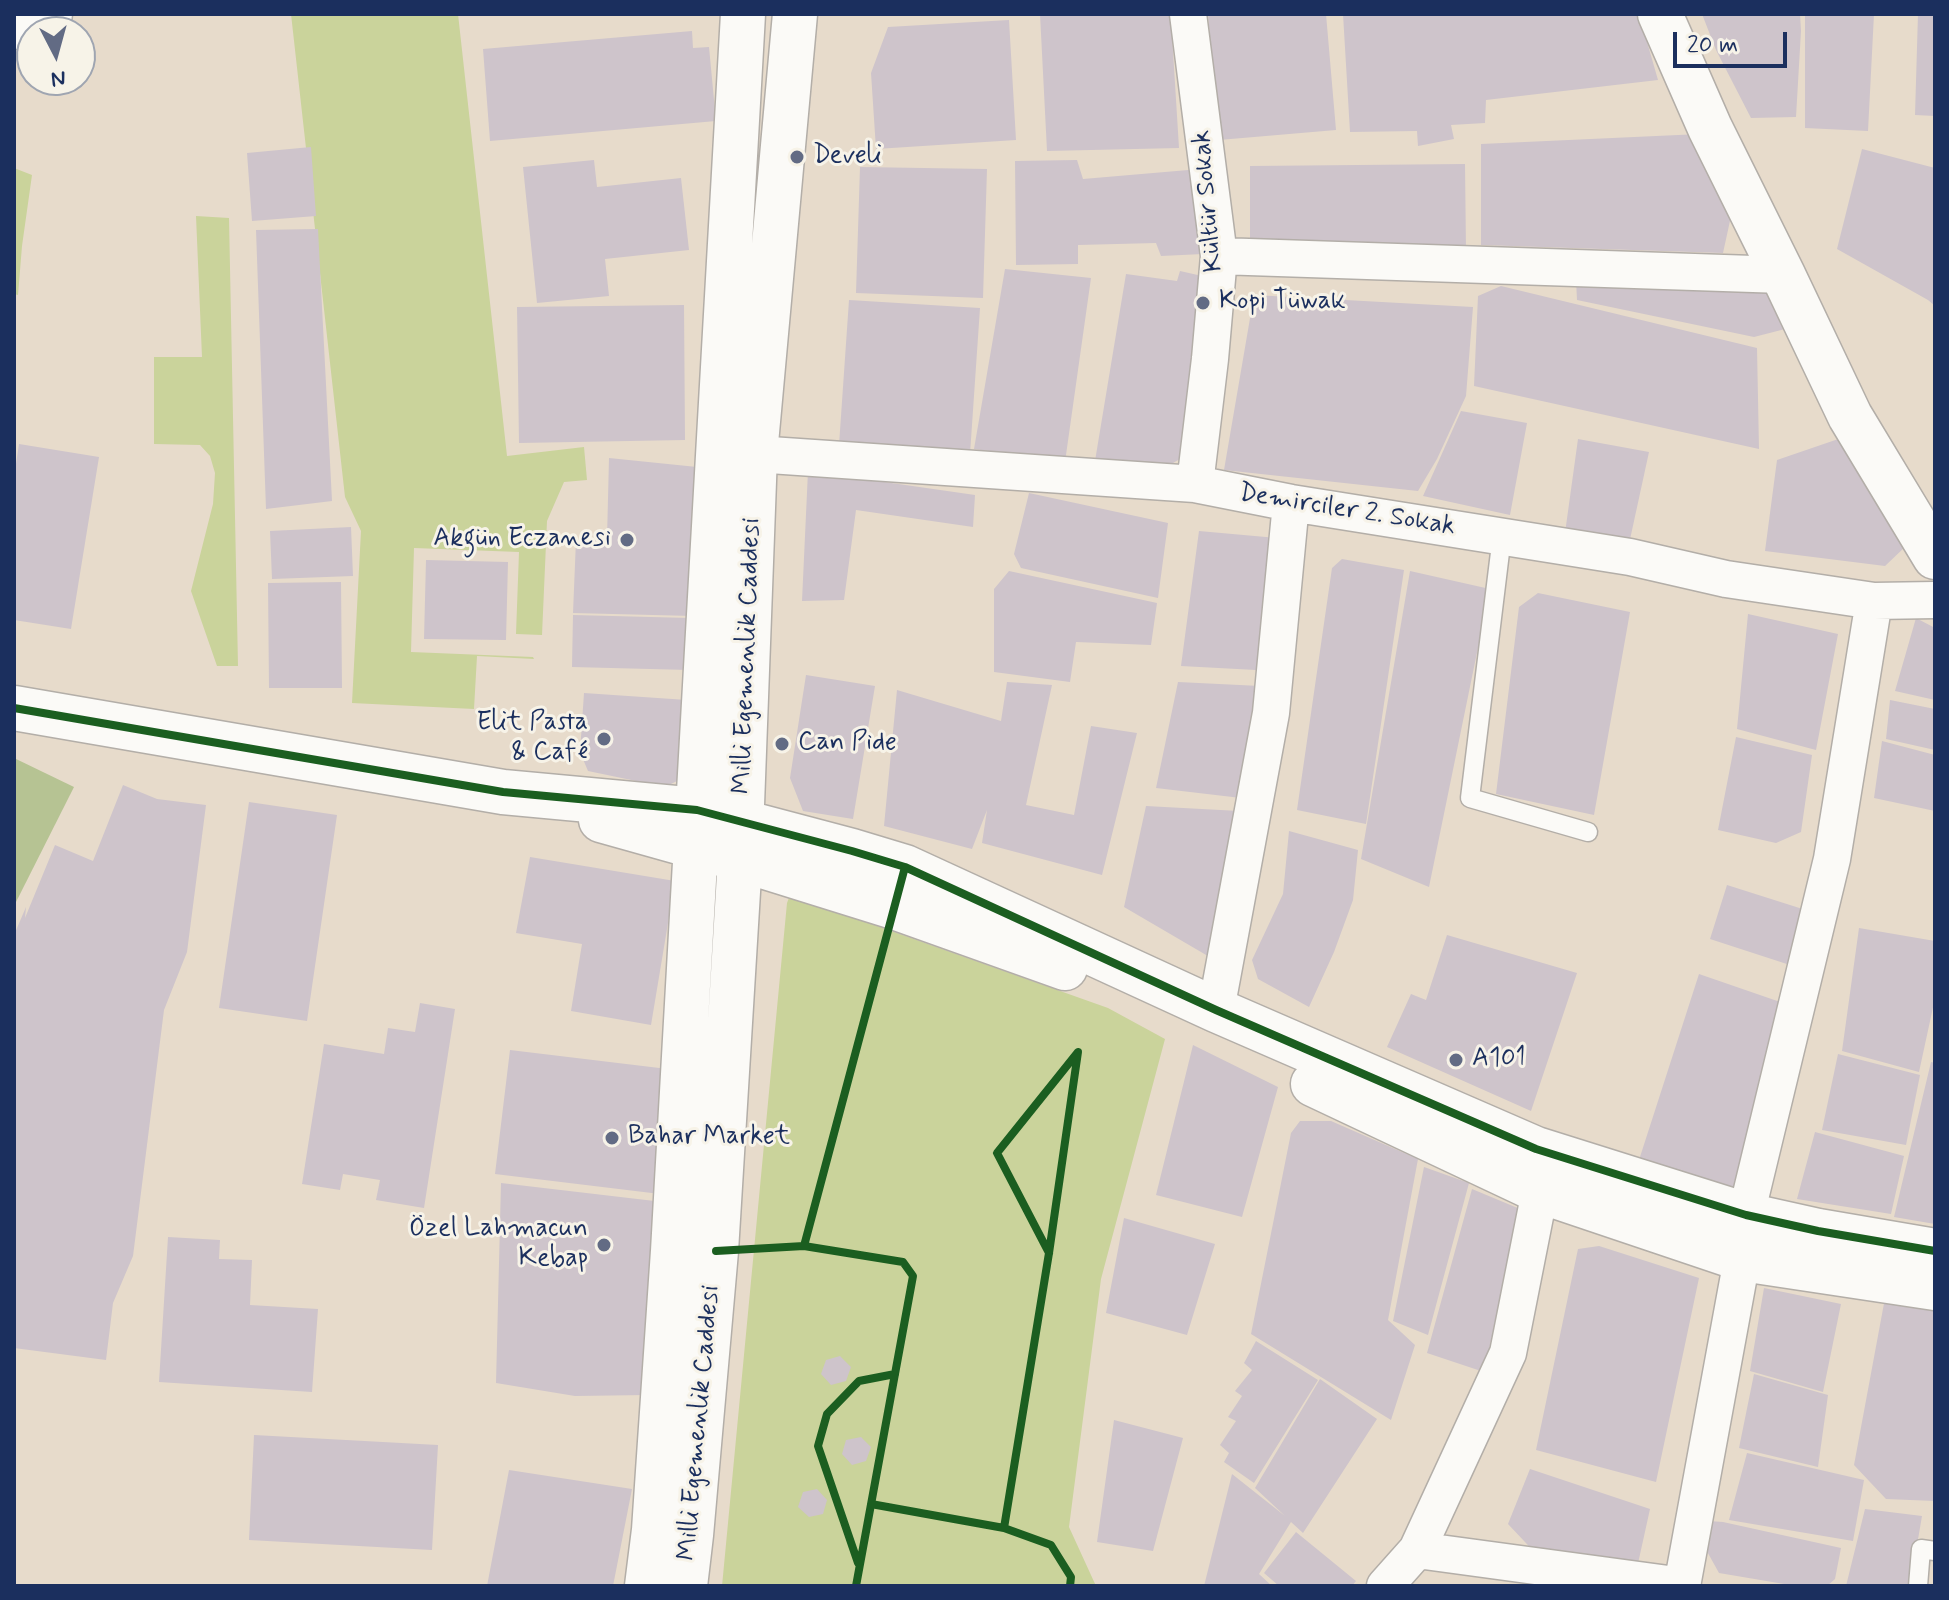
<!DOCTYPE html>
<html>
<head>
<meta charset="utf-8">
<style>
	body { margin:0 }
	#map { position:relative; width:1949px; height:1600px; overflow:hidden; background:#e7dbcb; font-family:Mynerve,sans-serif }
	canvas { display:block }
	.frame { position:absolute; inset:0; border:16px solid #1b2f5e; pointer-events:none }
	.north { position:absolute; left:16px; top:16px; width:80px; height:80px; box-sizing:border-box; background:#f7f3e8; border:2px solid #9fa5b1; border-radius:50%; rotate:174deg; font-size:22px; font-weight:700; line-height:32px; text-align:center; color:#1b2f5e }
	.north::after { content:''; display:block; margin:auto; width:28px; height:36px; background:#626b84; clip-path:polygon(50% 0,100% 100%,50% 72%,0 100%) }
	.scale { position:absolute; left:1673px; top:32px; width:114px; height:36px; box-sizing:border-box; border:4px solid #1b2f5e; border-top:0; padding-left:10px; font-size:24px; line-height:28px; white-space:nowrap; color:#1b2f5e; -webkit-text-stroke:6px #f7f3e8; paint-order:stroke }
</style>
</head>
<body>
<div id="map">
<canvas width="1949" height="1600"></canvas>
<div class="frame"></div>
<div class="north">N</div>
<div class="scale">20 m</div>
</div>
<script>
const c = document.querySelector('canvas').getContext('2d');
c.lineJoin = 'round';
function fillPath(path, color) { c.fillStyle = color; c.fill(path, 'evenodd'); }
const shape = rows => new Path2D(rows.map(r => 'M' + r).join(''));
function strokePath(path, color, width, dash) { c.strokeStyle = color; c.lineWidth = width; c.lineCap = dash ? 'butt' : 'round'; c.setLineDash(dash || []); c.stroke(path); }
function label(font, color, halo, rows, align = 'center') {
  c.font = font + ' Mynerve,sans-serif'; c.lineWidth = 6; c.setLineDash([]); c.textBaseline = 'middle'; c.strokeStyle = halo; c.fillStyle = color; for (const [text, x, y, turn = 0] of rows) {
    c.save(); c.translate(x, y); c.rotate((+turn || 0) * Math.PI / 180); c.textAlign = isNaN(turn) ? turn : align; if (halo) c.strokeText(text, 0, 0); c.fillText(text, 0, 0); c.restore();
  }
}
const green = shape([
	[291,14,458,14,507,456,584,447,587,480,564,482,547,521,542,635,516,634,519,552,414,548,411,652,533,657,534,659,477,656,474,709,352,703,361,531,345,497],
	[14,168,32,175,22,246,18,295,14,294],
	[196,216,229,218,238,666,217,666,191,591,213,504,215,473,210,456,200,445,154,444,154,357,202,357],
	[790,895,1108,1008,1165,1039,1101,1279,1069,1527,1096,1586,722,1586,787,903]
]);
const forest = shape([
	[14,758,74,787,14,906]
]);
const building = shape([
	[1040,14,1167,14,1171,19,1179,148,1047,151],
	[1208,14,1326,14,1336,130,1219,140],
	[1343,14,1639,14,1658,80,1486,100,1485,123,1451,125,1454,139,1418,146,1417,131,1350,132],
	[1702,14,1800,14,1801,31,1796,117,1751,118,1716,50],
	[1805,14,1874,14,1868,131,1805,128],
	[1918,14,1935,14,1935,116,1915,115],
	[1009,20,1016,140,876,149,871,73,888,27],
	[692,31,693,48,709,47,716,121,490,141,483,49],
	[1700,134,1733,207,1723,253,1481,245,1481,144],
	[311,147,316,216,252,221,247,153],
	[1862,149,1935,168,1935,306,1928,300,1837,249],
	[594,160,597,187,681,178,689,250,605,259,609,296,537,303,523,167],
	[1077,160,1083,179,1200,169,1203,254,1161,256,1156,243,1078,245,1078,264,1016,265,1015,161],
	[1465,164,1466,251,1250,252,1250,166],
	[860,167,987,169,983,298,856,293],
	[318,229,332,501,266,509,256,230],
	[1005,269,1091,278,1065,462,974,449],
	[1180,271,1211,278,1195,358,1180,459,1159,471,1095,461,1126,274,1177,281],
	[1576,280,1779,282,1789,328,1754,337,1577,300],
	[1501,286,1757,348,1759,449,1474,386,1478,296],
	[1254,295,1473,307,1466,396,1437,459,1418,491,1224,470],
	[849,300,980,308,970,454,839,445],
	[684,305,685,440,519,443,517,307],
	[1461,411,1527,423,1510,515,1423,496],
	[1850,435,1905,547,1885,566,1765,551,1777,460],
	[1578,439,1649,452,1629,544,1565,533],
	[19,444,99,457,71,629,14,620,14,477],
	[609,458,697,467,693,616,573,613,576,540,607,539],
	[808,471,975,495,973,527,856,510,844,600,802,601],
	[1029,493,1168,523,1158,598,1021,568,1014,554],
	[351,527,353,576,272,579,270,531],
	[1199,531,1277,538,1256,670,1181,666],
	[1342,559,1404,570,1366,824,1297,810,1332,568],
	[426,560,508,562,506,640,424,639],
	[1009,571,1157,603,1151,645,1076,642,1070,682,994,672,994,589],
	[1410,571,1490,589,1429,887,1361,859],
	[341,582,342,688,269,688,268,583],
	[1538,593,1630,612,1594,815,1496,794,1519,607],
	[1748,614,1838,634,1816,750,1737,729],
	[573,615,690,618,689,670,572,667],
	[1916,618,1935,628,1935,700,1895,691],
	[806,675,875,686,853,819,803,811,790,778],
	[1007,682,1052,685,1026,805,1074,815,1091,726,1137,733,1102,875,982,843,987,810,972,849,884,826,897,690,1001,721],
	[1178,682,1260,686,1241,798,1156,788],
	[584,693,687,700,681,779,665,787,588,771,580,752],
	[1890,700,1935,709,1935,750,1886,739],
	[1736,737,1812,755,1801,832,1776,843,1718,830],
	[1882,741,1935,755,1935,811,1874,798],
	[123,785,157,799,206,805,187,952,164,1010,133,1256,113,1303,106,1360,14,1348,14,935,26,907,25,918,55,845,93,861],
	[249,802,337,815,307,1021,219,1008],
	[1146,806,1239,811,1213,959,1124,907],
	[1289,831,1358,850,1353,900,1334,952,1309,1007,1258,979,1252,960,1283,894],
	[530,857,675,881,651,1025,571,1011,582,944,516,933],
	[1727,885,1812,912,1793,966,1710,939],
	[1859,928,1935,941,1935,998,1919,1072,1842,1051],
	[1447,935,1577,973,1531,1111,1387,1047,1411,994,1426,1000],
	[1699,974,1786,1004,1733,1193,1639,1160],
	[420,1003,455,1009,424,1208,376,1200,380,1180,343,1174,340,1190,302,1184,324,1044,384,1054,388,1028,415,1032],
	[1193,1045,1278,1087,1242,1217,1156,1195],
	[510,1050,676,1070,660,1194,495,1174],
	[1838,1054,1920,1075,1906,1145,1822,1130],
	[1931,1062,1935,1063,1935,1224,1894,1217],
	[1300,1121,1331,1121,1418,1159,1388,1320,1415,1345,1391,1420,1251,1334,1291,1133],
	[1815,1132,1904,1156,1891,1214,1797,1199],
	[1424,1167,1469,1183,1428,1335,1393,1321],
	[501,1183,663,1202,647,1395,575,1396,496,1383],
	[1472,1189,1520,1209,1484,1372,1427,1353],
	[1124,1218,1215,1244,1187,1335,1106,1313],
	[168,1237,220,1240,219,1259,252,1260,250,1305,318,1309,312,1392,159,1382],
	[1599,1246,1699,1278,1656,1482,1536,1450,1578,1249],
	[1764,1288,1841,1304,1823,1392,1750,1371],
	[1885,1298,1935,1306,1935,1501,1886,1499,1854,1465],
	[1256,1341,1318,1380,1254,1483,1224,1462,1229,1453,1220,1445,1236,1421,1228,1417,1242,1396,1235,1391,1252,1370,1244,1363],
	[840,1356,851,1367,846,1381,831,1385,821,1374,826,1360],
	[1754,1374,1828,1395,1818,1467,1739,1448],
	[1320,1379,1377,1419,1303,1533,1291,1522,1259,1574,1272,1586,1204,1586,1232,1474,1285,1516,1255,1488],
	[1114,1420,1183,1438,1153,1551,1097,1542],
	[254,1435,438,1445,432,1550,249,1540],
	[861,1437,871,1447,866,1461,852,1465,842,1454,846,1440],
	[1747,1453,1864,1480,1853,1541,1729,1520],
	[1530,1469,1650,1509,1637,1568,1541,1559,1508,1524],
	[509,1470,632,1489,613,1586,487,1586],
	[817,1489,827,1500,823,1514,809,1517,798,1507,803,1492],
	[1865,1509,1922,1516,1910,1586,1846,1586],
	[1709,1521,1723,1522,1841,1548,1835,1579,1827,1586,1796,1586,1719,1573,1704,1546],
	[1296,1532,1356,1581,1352,1586,1279,1586,1264,1573]
]);
const lane = shape([
	[1502,536,1470,798,1588,832],
	[1918,1586,1921,1549,1935,1551]
]);
const street = shape([
	[1188,14,1219,256,1210,359,1195,484],
	[1219,256,1783,275],
	[755,454,1195,484,1291,503,1630,557,1726,579,1874,601,1935,600],
	[1216,1010,1271,713,1291,503],
	[1417,1550,1683,1586],
	[1385,1586,1417,1550,1508,1353,1540,1191],
	[1682,1586,1742,1259,1746,1215,1832,859,1874,601]
]);
const secondary = shape([
	[1660,14,1710,128,1783,275,1850,416,1935,557],
	[14,27,50,14],
	[14,708,503,792,697,810,852,851,905,867,1216,1010,1536,1149,1746,1215,1818,1231,1935,1251],
	[601,820,740,859,894,907,1065,968],
	[1313,1084,1540,1191,1742,1259,1935,1288],
	[647,1586,654,1530,673,1251,743,14],
	[685,1586,691,1535,716,1251,740,859,755,454,795,14]
]);
const cycleway = shape([
	[14,708,503,792,697,810,852,851,905,867,1216,1010,1536,1149,1746,1215,1818,1231,1935,1251],
	[804,1246,905,867],
	[716,1251,804,1246,903,1262,913,1276,856,1586],
	[871,1504,1004,1528,1051,1545,1071,1577,1070,1586],
	[1004,1528,1049,1253,1078,1052,997,1153,1049,1253],
	[858,1563,818,1446,827,1414,859,1381,895,1374]
]);
const markers = [
	[797,157,8,"#626b84"],
	[1203,303,8,"#626b84"],
	[627,540,8,"#626b84"],
	[604,739,8,"#626b84"],
	[782,744,8,"#626b84"],
	[1456,1060,8,"#626b84"],
	[612,1138,8,"#626b84"],
	[604,1245,8,"#626b84"]
];
const poiNames = [
	["Develi",813,157],
	["Kopi Tüwak",1219,303],
	["Akgün Eczanesi",611,540,"right"],
	["Elit Pasta",588,724,"right"],
	["& Café",588,754,"right"],
	["Can Pide",798,744],
	["A101",1472,1060],
	["Bahar Market",628,1138],
	["Özel Lahmacun",588,1230,"right"],
	["Kebap",588,1260,"right"]
];
const streetNames = [
	["Kültür Sokak",1209,201,-95],
	["Demirciler 2. Sokak",1347,511,9],
	["Milli Egemenlik Caddesi",748,656,-88],
	["Milli Egemenlik Caddesi",700,1423,-85]
];
fillPath(green, '#cad39b');
fillPath(forest, '#b6c393');
fillPath(building, '#cec4cb');
strokePath(lane, '#b3aea8', 21);
strokePath(street, '#b3aea8', 39);
strokePath(secondary, '#b3aea8', 47);
strokePath(lane, '#fbfaf7', 18);
strokePath(street, '#fbfaf7', 36);
strokePath(secondary, '#fbfaf7', 44);
strokePath(cycleway, '#1b5e20', 8);
for (const [x, y, r, color] of markers) { const dot = new Path2D(); dot.arc(x, y, r, 0, 2 * Math.PI); c.fillStyle = color; c.fill(dot); strokePath(dot, '#f7f3e8', 3); }
label('26px', '#1b2f5e', '#f7f3e8', poiNames, 'left');
label('26px', '#1b2f5e', '#f7f3e8', streetNames);
</script>
</body>
</html>
